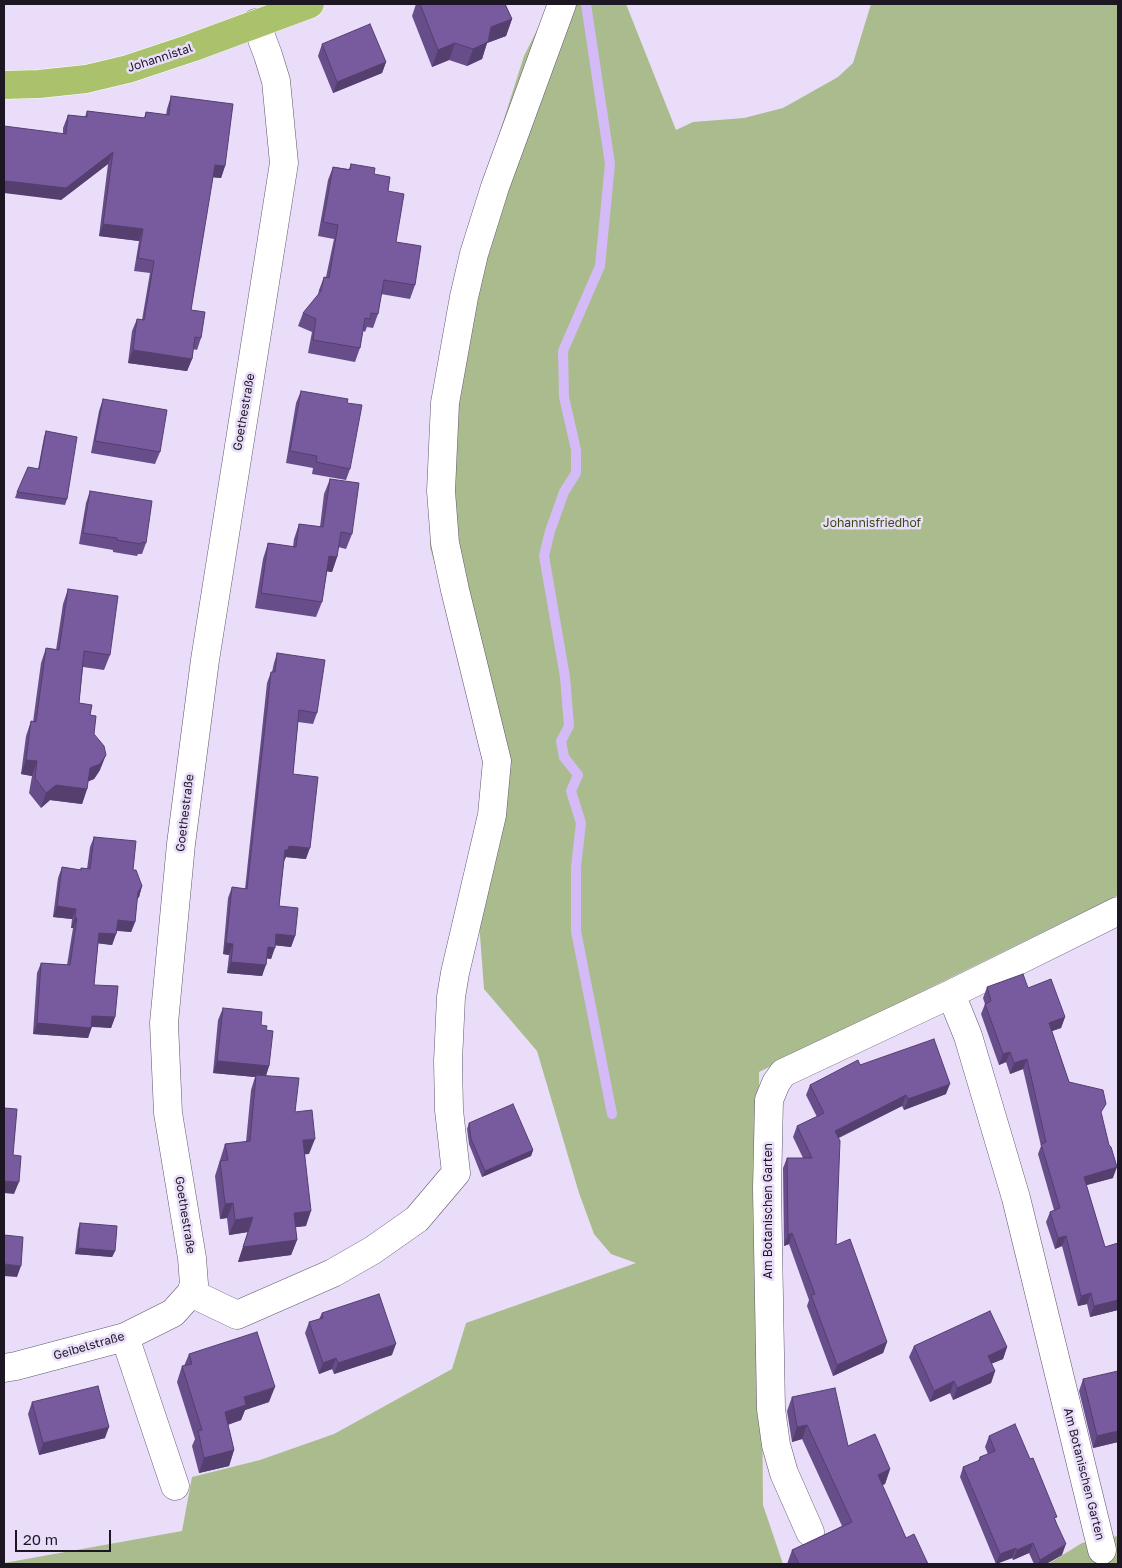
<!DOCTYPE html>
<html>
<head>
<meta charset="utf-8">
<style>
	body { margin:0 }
	#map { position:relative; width:1122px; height:1568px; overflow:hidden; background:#e9ddfa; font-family:"Golos Text",sans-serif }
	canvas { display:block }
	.frame { position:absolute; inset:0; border:5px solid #1c1722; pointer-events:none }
	.scale { position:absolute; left:15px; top:1530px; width:96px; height:22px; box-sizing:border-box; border:2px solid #1c1722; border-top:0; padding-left:6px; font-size:15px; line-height:18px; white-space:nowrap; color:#1c1722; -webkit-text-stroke:4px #e9ddfa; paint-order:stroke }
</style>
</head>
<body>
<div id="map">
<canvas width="1122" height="1568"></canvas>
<div class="frame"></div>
<div class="scale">20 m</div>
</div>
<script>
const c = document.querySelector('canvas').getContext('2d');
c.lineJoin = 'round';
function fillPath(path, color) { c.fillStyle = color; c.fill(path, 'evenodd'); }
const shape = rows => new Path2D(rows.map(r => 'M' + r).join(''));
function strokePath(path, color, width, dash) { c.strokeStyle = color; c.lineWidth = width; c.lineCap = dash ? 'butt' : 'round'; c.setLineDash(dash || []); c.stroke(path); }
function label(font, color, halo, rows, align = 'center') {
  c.font = font + ' "Golos Text",sans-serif'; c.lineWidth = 5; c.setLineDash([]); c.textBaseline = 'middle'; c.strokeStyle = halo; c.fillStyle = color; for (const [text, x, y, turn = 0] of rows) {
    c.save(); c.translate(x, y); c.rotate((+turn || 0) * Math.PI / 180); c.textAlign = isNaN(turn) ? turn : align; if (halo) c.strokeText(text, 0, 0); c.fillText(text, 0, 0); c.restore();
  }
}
const green = shape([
	[550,4,626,4,676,130,693,122,744,118,783,108,838,77,853,63,871,4,1118,4,1118,895,759,1072,763,1505,783,1564,4,1564,4,1563,182,1531,192,1477,260,1460,334,1434,452,1369,466,1323,636,1263,611,1254,594,1234,579,1193,537,1051,484,989,479,922,489,760,430,547,432,441,487,172,524,56],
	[1118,1536,1118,1564,1048,1564,1082,1543]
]);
const stream = shape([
	[586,4,610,164,600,266,563,351,564,397,576,450,576,473,564,492,550,531,544,556,565,677,569,726,561,741,564,757,578,775,571,791,581,823,576,867,576,931,612,1114]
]);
const minor = shape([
	[951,994,968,1036,1016,1198,1102,1550],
	[191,1293,237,1315,333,1273,373,1250,417,1219,456,1173,449,1110,448,1061,451,997,455,973,492,815,497,761,455,590,445,543,441,491,445,403,464,297,474,254,495,187,562,4],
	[125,1337,175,1486],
	[4,1368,16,1366,125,1337,173,1313,191,1293,194,1284,192,1258,168,1113,164,1023,181,844,205,660,284,163,276,81,268,55,256,23],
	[810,1532,784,1473,776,1445,771,1409,767,1189,769,1100,776,1083,783,1073,951,994,1118,911]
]);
const major = shape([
	[4,85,39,84,86,79,128,69,191,48,310,4]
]);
const wall = shape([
	[416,4,505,4,512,19,506,36,487,43,482,59,467,66,449,60,432,67,412,16],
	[322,44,386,62,382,73,333,93,318,56],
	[171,96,225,166,221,178,212,177,191,310,201,338,197,350,193,349,192,359,187,371,128,363,132,331,137,319,142,320,150,273,134,271,139,241,99,236,108,164,61,200,63,134,63,128,68,115,85,117,87,111,144,118,146,112,166,115,167,109],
	[351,164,374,174,388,191,396,242,415,285,410,299,381,294,378,314,373,328,367,327,365,332,363,331,360,348,355,362,308,353,312,332,298,326,303,313,318,295,319,290,324,277,326,277,334,239,318,236,328,180,333,167,349,169],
	[301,391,350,469,346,480,312,474,313,468,286,463,296,403],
	[103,399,160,452,155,464,91,453,99,411],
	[46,431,67,499,65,505,15,498,17,492,38,469,44,437],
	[330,479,352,534,346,549,338,547,337,557,332,572,327,571,322,602,316,617,255,608,263,559,268,543,293,547,294,539,299,524,320,527,324,494],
	[90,491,146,543,142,554,138,554,137,556,113,552,113,550,79,544,86,503],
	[68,589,110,655,104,670,83,667,79,703,90,715,100,770,94,779,88,781,87,789,82,804,50,800,41,808,29,793,32,776,21,774,26,736,31,721,33,722,41,663,46,648,56,650,63,604],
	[277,653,317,713,313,724,298,722,293,774,306,859,286,857,284,861,279,906,295,936,291,947,275,945,271,959,267,958,262,976,227,973,229,955,223,954,228,898,232,887,245,889,267,683,271,672,272,672,274,663],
	[94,837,133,870,142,886,139,897,137,899,135,922,131,932,117,931,116,934,112,945,98,943,94,985,115,1017,111,1028,92,1027,88,1038,33,1034,37,973,41,963,67,965,73,928,71,928,72,919,53,917,58,878,62,867,80,870,81,868,87,869,90,847],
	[987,987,1028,988,1065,1017,1061,1028,1052,1031,1069,1082,1102,1115,1113,1178,1086,1185,1105,1247,1118,1243,1118,1310,1090,1317,1087,1304,1078,1306,1062,1246,1055,1249,1046,1222,1050,1212,1054,1210,1038,1154,1041,1146,1023,1069,1010,1074,1006,1062,999,1065,981,1014,985,1004,983,998],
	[223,1008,261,1025,266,1030,269,1066,266,1076,295,1112,309,1154,305,1154,306,1226,295,1227,297,1240,291,1255,238,1262,248,1232,229,1235,227,1218,220,1219,215,1176,225,1144,246,1142,251,1090,255,1077,213,1073,218,1020],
	[860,1065,946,1094,904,1110,902,1106,839,1138,836,1245,887,1342,883,1353,833,1376,807,1306,809,1300,789,1244,784,1246,783,1168,787,1158,803,1158,793,1137,797,1126,817,1117,806,1095,810,1085],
	[469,1123,533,1150,531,1156,482,1177,469,1144,467,1129],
	[80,1223,115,1251,112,1257,75,1254,78,1229],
	[322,1313,392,1355,334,1374,332,1369,319,1374,305,1333,309,1322,319,1319],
	[914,1346,1007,1347,1003,1359,991,1364,995,1371,991,1383,953,1400,950,1393,930,1402,909,1357],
	[189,1354,269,1402,245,1410,241,1420,228,1425,234,1450,229,1466,199,1473,192,1446,195,1439,177,1382,182,1366,184,1366],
	[1083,1379,1118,1442,1093,1448,1079,1391],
	[792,1397,848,1446,890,1469,885,1484,882,1485,906,1538,928,1564,787,1564,792,1550,842,1526,802,1439,792,1442,787,1411],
	[32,1402,105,1438,39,1455,28,1414],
	[989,1436,1030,1459,1056,1521,1062,1555,1046,1564,1034,1564,1029,1553,1013,1560,1012,1558,996,1564,960,1477,963,1467,978,1461,980,1457,988,1454,985,1447]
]);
const shadedWall = shape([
	[512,19,506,36,487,43,482,59,467,66,473,49,491,27],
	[455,43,449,60,432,67,438,50],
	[386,62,382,73,333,93,337,82],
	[113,152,108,164,61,200,4,193,4,183,6,181],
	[215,165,225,166,221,178,210,177],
	[103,224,143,229,139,241,99,236],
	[133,350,192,359,187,371,128,363],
	[329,556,337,557,332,572,323,571],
	[106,755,100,770,94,779,85,783,90,768],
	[26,760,37,761,32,776,21,774],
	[56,785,87,789,82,804,50,800,41,808,46,793],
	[289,846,310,848,306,859,286,857,284,861,281,861,285,850],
	[142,886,139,897,134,902,138,892],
	[57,906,76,909,72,919,53,917],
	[75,918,77,918,73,928,71,928],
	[118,920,135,922,131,932,114,930],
	[99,933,116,934,112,945,95,943],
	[276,934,295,936,291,947,272,945],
	[226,943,233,944,229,955,223,954],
	[268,947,275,948,271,959,264,958],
	[231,962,266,965,262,976,227,973],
	[92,1016,115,1017,111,1028,89,1026],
	[1065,1017,1061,1028,1046,1033,1049,1023],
	[37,1023,91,1028,88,1038,33,1034],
	[1010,1052,1006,1062,999,1065,1003,1054],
	[1027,1059,1023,1069,1010,1074,1014,1063],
	[217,1061,269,1066,265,1078,256,1075,255,1077,213,1073],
	[950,1084,946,1094,904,1110,908,1099],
	[906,1095,902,1106,831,1141,835,1131],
	[315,1139,309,1154,298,1155,303,1140],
	[533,1150,531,1156,482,1177,485,1171],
	[1117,1167,1113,1178,1080,1187,1084,1177],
	[4,1181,19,1182,14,1194,4,1193],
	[233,1203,227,1218,220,1219,225,1204],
	[311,1211,306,1226,288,1228,294,1213],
	[253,1217,248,1232,229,1235,235,1220],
	[792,1233,789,1244,784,1246,788,1235],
	[1066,1236,1062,1246,1055,1249,1058,1238],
	[297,1240,291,1255,238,1262,243,1247],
	[78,1248,115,1251,112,1257,75,1254],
	[4,1264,21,1266,17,1277,4,1276],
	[1091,1293,1087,1304,1078,1306,1081,1296],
	[1118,1300,1118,1310,1090,1317,1094,1306],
	[887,1342,883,1353,833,1376,837,1365],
	[396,1344,392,1355,334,1374,338,1363],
	[1007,1347,1003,1359,983,1367,988,1356],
	[336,1358,332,1369,319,1374,323,1363],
	[995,1371,991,1383,953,1400,957,1388],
	[954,1381,950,1393,930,1402,934,1391],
	[275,1387,269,1402,245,1410,241,1420,220,1427,225,1412,244,1397],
	[807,1425,802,1439,792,1442,797,1427],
	[109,1427,105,1438,39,1455,43,1443],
	[1118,1431,1118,1442,1093,1448,1097,1436],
	[234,1450,229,1466,199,1473,204,1458],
	[890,1469,885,1484,873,1489,878,1475],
	[1033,1543,1029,1553,1013,1560,1017,1550],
	[1066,1544,1062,1555,1046,1564,1038,1564,1040,1560],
	[1016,1548,1012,1558,996,1564,1000,1554]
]);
const building = shape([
	[420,4,505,4,512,19,491,27,488,42,473,49,455,43,438,50,420,4],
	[370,24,386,62,337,82,322,44,370,24],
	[171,96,233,104,225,166,215,165,191,310,205,312,201,338,195,337,192,359,133,350,137,319,144,320,154,261,138,258,143,229,103,224,113,152,66,188,6,181,4,183,4,126,66,134,68,115,87,117,87,111,145,118,146,112,169,115,171,96],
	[351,164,375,168,374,174,390,177,388,191,404,194,396,242,421,246,415,285,384,280,378,314,371,313,370,319,365,318,360,348,313,340,316,319,303,313,321,291,324,277,329,278,338,225,323,222,333,167,350,170,351,164],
	[301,391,348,399,347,403,362,405,350,469,316,462,317,456,290,451,301,391],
	[103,399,167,410,160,452,95,441,103,399],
	[46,431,77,437,67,499,17,492,28,467,39,469,46,431],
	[330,479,359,483,352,534,341,532,337,557,329,556,322,602,261,593,268,543,296,547,299,524,323,527,330,479],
	[90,491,152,501,146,543,142,542,141,544,117,540,117,538,83,533,90,491],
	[68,589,118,596,110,655,84,651,79,703,92,705,90,715,96,716,94,734,104,746,106,755,100,764,90,768,87,789,56,785,46,793,35,778,37,761,26,760,31,721,36,722,46,648,59,650,68,589],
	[277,653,325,660,317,713,299,710,293,774,318,777,310,848,289,846,288,850,285,850,279,906,298,908,295,936,276,934,275,948,268,947,266,965,231,962,233,944,226,943,232,887,247,889,271,672,275,672,277,653],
	[94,837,136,841,133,870,136,870,142,886,138,892,135,922,118,920,116,934,99,933,94,985,118,986,115,1017,92,1016,91,1028,37,1023,41,963,70,965,77,918,75,918,76,909,57,906,62,867,81,870,81,868,90,869,94,837],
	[1023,974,1028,988,1051,979,1065,1017,1049,1023,1069,1082,1103,1090,1106,1104,1101,1112,1109,1145,1111,1147,1117,1167,1084,1177,1105,1247,1118,1243,1118,1300,1094,1306,1091,1293,1081,1296,1066,1236,1058,1238,1050,1212,1060,1208,1041,1144,1046,1142,1027,1059,1014,1063,1010,1052,1003,1054,985,1004,991,1001,987,987,1023,974],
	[223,1008,262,1012,261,1025,267,1026,266,1030,273,1031,269,1066,217,1061,223,1008],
	[934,1039,950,1084,908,1099,906,1095,835,1131,840,1141,836,1245,850,1239,887,1342,837,1365,811,1295,815,1294,792,1233,788,1235,787,1158,812,1158,797,1126,824,1113,810,1085,858,1060,860,1065,934,1039],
	[256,1075,299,1078,295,1112,312,1110,315,1139,303,1140,311,1211,294,1213,297,1240,243,1247,253,1217,235,1220,233,1203,225,1204,220,1161,228,1160,225,1144,250,1141,256,1075],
	[513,1104,533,1150,485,1171,471,1139,469,1123,513,1104],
	[4,1108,17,1109,13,1155,21,1156,19,1182,4,1181,4,1108],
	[80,1223,117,1226,115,1251,78,1248,80,1223],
	[4,1235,23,1237,21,1266,4,1264,4,1235],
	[379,1294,396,1344,338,1363,336,1358,323,1363,309,1322,323,1318,322,1313,379,1294],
	[990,1311,1007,1347,988,1356,995,1371,957,1388,954,1381,934,1391,914,1346,990,1311],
	[257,1332,275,1387,244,1397,246,1405,225,1412,234,1450,204,1458,198,1431,202,1430,182,1366,192,1364,189,1354,257,1332],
	[1118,1371,1118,1431,1097,1436,1083,1379,1118,1371],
	[98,1386,109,1427,43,1443,32,1402,98,1386],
	[835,1388,848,1446,875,1434,890,1469,878,1475,906,1538,914,1534,928,1564,799,1564,792,1550,852,1522,807,1425,797,1427,792,1397,835,1388],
	[1015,1424,1030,1459,1033,1458,1057,1517,1054,1518,1066,1544,1040,1560,1033,1543,1017,1550,1016,1548,1000,1554,963,1467,980,1460,980,1457,995,1451,989,1436,1015,1424]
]);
const streetNames = [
	["Johannistal",160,58,-18],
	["Goethestraße",244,412,-80],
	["Goethestraße",185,813,-83],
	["Am Botanischen Garten",768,1211,-90],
	["Goethestraße",185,1215,81],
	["Geibelstraße",89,1346,-16],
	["Am Botanischen Garten",1084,1474,76]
];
const parkNames = [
	["Johannisfriedhof",872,523]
];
fillPath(green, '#aabc8d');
strokePath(stream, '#d4bbf8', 10);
strokePath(minor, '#60566e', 29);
strokePath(major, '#fff', 29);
strokePath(minor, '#fff', 28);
strokePath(major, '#abc26c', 28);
fillPath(wall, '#674d89');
fillPath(shadedWall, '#543f6f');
fillPath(building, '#785a9f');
strokePath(building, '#543f6f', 1);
label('12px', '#1c1722', '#e9ddfa', streetNames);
label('12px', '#384a10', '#e9ddfa', parkNames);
</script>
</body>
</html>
